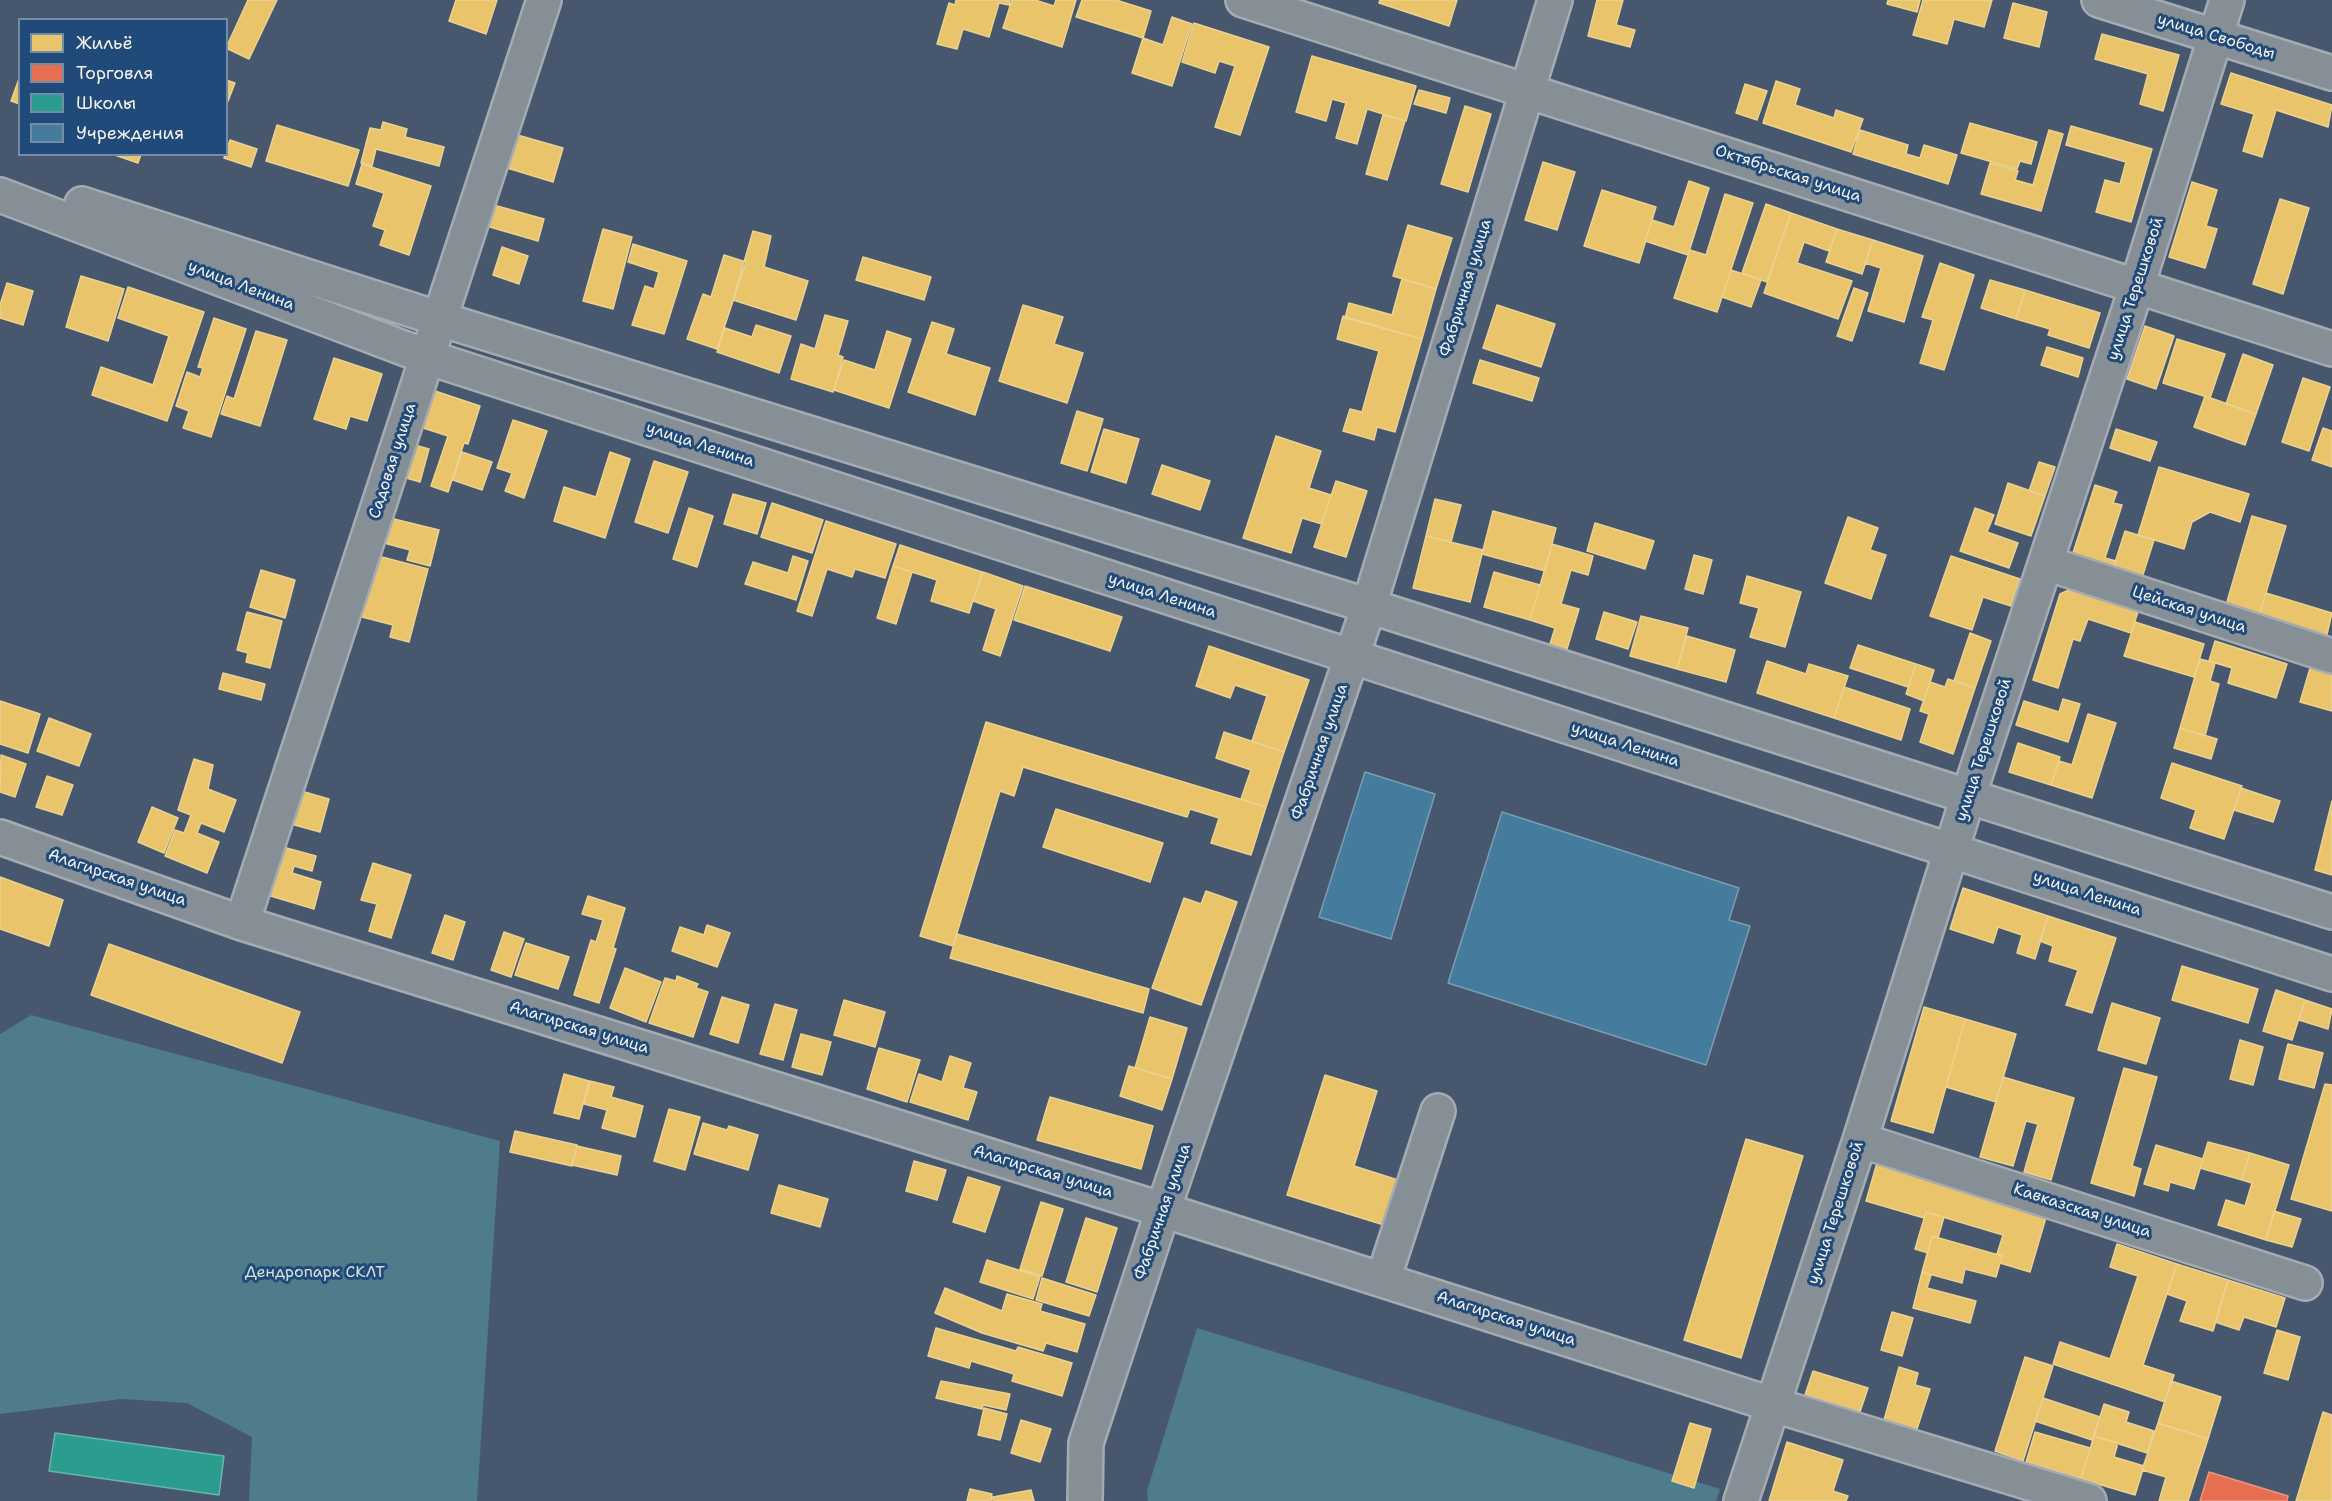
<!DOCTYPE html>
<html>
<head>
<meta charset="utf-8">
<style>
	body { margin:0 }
	#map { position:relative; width:2332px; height:1501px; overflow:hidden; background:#47586e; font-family:"Shantell Sans",sans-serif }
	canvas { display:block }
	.legend { position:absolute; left:18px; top:18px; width:210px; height:138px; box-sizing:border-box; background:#1f4a7a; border:2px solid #748da6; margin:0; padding:8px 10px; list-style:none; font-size:18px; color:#f4f1e8 }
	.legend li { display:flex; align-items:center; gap:12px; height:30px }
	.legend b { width:30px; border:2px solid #748da6 }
</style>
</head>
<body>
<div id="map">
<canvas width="2332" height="1501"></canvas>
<ul class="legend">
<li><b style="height:16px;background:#e9c46a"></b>Жильё</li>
<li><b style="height:16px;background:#e76f51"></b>Торговля</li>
<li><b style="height:16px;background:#2a9d8f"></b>Школы</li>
<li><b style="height:16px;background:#457b9d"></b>Учреждения</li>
</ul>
</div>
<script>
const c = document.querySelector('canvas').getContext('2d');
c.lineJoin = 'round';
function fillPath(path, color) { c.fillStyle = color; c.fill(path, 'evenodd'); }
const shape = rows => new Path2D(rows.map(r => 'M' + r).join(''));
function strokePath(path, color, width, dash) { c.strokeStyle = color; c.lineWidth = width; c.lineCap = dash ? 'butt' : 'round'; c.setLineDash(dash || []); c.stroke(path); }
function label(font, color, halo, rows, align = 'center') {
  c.font = font + ' "Shantell Sans",sans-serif'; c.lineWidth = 6; c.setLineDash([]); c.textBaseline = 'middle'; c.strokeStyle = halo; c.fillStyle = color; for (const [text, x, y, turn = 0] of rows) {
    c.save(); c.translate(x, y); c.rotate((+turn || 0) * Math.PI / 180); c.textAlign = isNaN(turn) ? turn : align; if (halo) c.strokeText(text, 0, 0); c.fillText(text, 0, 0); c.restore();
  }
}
const green = shape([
	[31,1015,500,1141,477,1501,249,1501,252,1437,187,1403,121,1399,0,1414,0,1034],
	[1197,1328,1720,1489,1716,1501,1148,1501,1147,1491]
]);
const homes = shape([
	[248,0,277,0,249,59,226,48,248,0],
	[456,0,497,0,486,34,449,21,456,0],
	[956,0,1010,0,1009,5,999,3,989,37,963,29,957,49,937,44,949,3,955,5,956,0],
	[1012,0,1035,0,1054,6,1056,0,1076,0,1062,47,1003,28,1012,0],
	[1082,0,1116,0,1151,11,1143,38,1076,17,1082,0],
	[1380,0,1457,0,1449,26,1379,3,1380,0],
	[1597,0,1623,0,1616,25,1635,30,1630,47,1588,36,1597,0],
	[1888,0,1920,0,1917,12,1887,4,1888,0],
	[1923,0,1992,0,1984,27,1954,19,1947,44,1913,35,1923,0],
	[2013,3,2047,12,2039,47,2004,38,2013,3],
	[1172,17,1192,24,1172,86,1132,73,1143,38,1163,45,1172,17],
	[1194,23,1269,47,1240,135,1215,127,1235,66,1219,61,1215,73,1182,62,1194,23],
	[2102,34,2179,55,2163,111,2140,104,2148,74,2095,59,2102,34],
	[1312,56,1416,86,1406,121,1367,109,1357,144,1336,138,1346,103,1332,99,1326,121,1296,112,1312,56],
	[2231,73,2332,105,2328,127,2276,110,2262,157,2243,151,2254,114,2221,104,2231,73],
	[20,76,20,104,11,101,20,76],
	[226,80,235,83,226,106,226,80],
	[1776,81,1800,89,1795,105,1834,118,1836,110,1863,119,1851,152,1763,123,1776,81],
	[1745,84,1767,91,1757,120,1736,113,1745,84],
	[1419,90,1450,98,1446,113,1414,104,1419,90],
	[1465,106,1491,114,1468,192,1441,184,1465,106],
	[1383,115,1405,121,1387,180,1366,174,1383,115],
	[383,122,407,129,405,137,444,147,439,166,376,149,372,166,361,163,370,128,381,130,383,122],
	[1970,123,2037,142,2031,164,2020,161,2017,169,1961,153,1970,123],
	[277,125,359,150,348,186,266,161,277,125],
	[2071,126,2152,149,2131,222,2096,212,2105,180,2120,184,2126,162,2066,145,2071,126],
	[1860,130,1908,145,1906,154,1920,158,1924,145,1957,155,1948,184,1853,154,1860,130],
	[2049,130,2063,134,2041,211,1981,194,1990,163,2018,171,2015,180,2033,185,2049,130],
	[514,134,563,148,553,182,504,167,514,134],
	[230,140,257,149,251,167,224,158,230,140],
	[112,154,141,154,138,163,112,154],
	[1543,162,1575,172,1557,230,1525,220,1543,162],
	[362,164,431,186,409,255,380,245,385,230,373,226,384,193,356,184,362,164],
	[1689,181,1709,188,1688,255,1645,241,1652,220,1674,227,1689,181],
	[2192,182,2217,190,2206,226,2217,229,2205,268,2169,257,2192,182],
	[1602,190,1656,207,1639,263,1584,246,1602,190],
	[1725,194,1753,203,1717,312,1674,298,1690,250,1706,255,1725,194],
	[2280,199,2309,208,2283,294,2253,284,2280,199],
	[490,204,544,219,538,241,483,225,490,204],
	[1766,204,1791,213,1767,282,1742,273,1766,204],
	[1791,213,1837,229,1829,251,1804,242,1797,263,1852,281,1838,319,1764,293,1791,213],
	[1408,225,1452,238,1436,289,1393,276,1408,225],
	[603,229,632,237,613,309,583,301,603,229],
	[1837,229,1873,240,1862,274,1826,262,1837,229],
	[753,231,771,236,764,267,808,281,796,320,733,300,753,231],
	[1873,240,1923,256,1904,322,1868,311,1881,268,1865,263,1873,240],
	[633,244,687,261,664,334,632,325,645,286,654,289,659,272,628,262,633,244],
	[502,247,528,256,519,284,493,275,502,247],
	[724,255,746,262,717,349,687,339,703,294,711,297,724,255],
	[863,257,931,277,924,300,856,280,863,257],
	[1940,263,1974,275,1944,370,1920,363,1933,320,1922,317,1940,263],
	[1731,270,1761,280,1751,307,1722,297,1731,270],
	[81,276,124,289,108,341,66,327,81,276],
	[1402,279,1436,289,1422,339,1345,318,1349,303,1392,315,1402,279],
	[1990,280,2025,290,2016,319,1981,308,1990,280],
	[7,283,33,291,23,325,0,318,0,305,7,283],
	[128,287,204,312,167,421,92,395,101,367,153,385,169,336,118,318,128,287],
	[1854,288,1868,293,1852,341,1837,336,1854,288],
	[2025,290,2100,313,2089,348,2048,335,2050,329,2016,319,2025,290],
	[1023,305,1063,317,1054,344,1083,353,1067,403,999,381,1023,305],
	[1497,305,1555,324,1541,367,1483,348,1497,305],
	[825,315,848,321,838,355,843,357,833,392,791,379,801,344,815,349,825,315],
	[1343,316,1422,339,1395,432,1377,427,1374,440,1343,431,1350,409,1362,412,1379,351,1337,339,1343,316],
	[214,318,246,329,211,437,183,428,189,411,176,406,187,372,200,377,203,368,198,367,214,318],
	[932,322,954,329,946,354,990,368,975,415,908,392,932,322],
	[756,325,791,336,779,373,717,352,725,328,752,337,756,325],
	[2145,326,2174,336,2156,389,2127,379,2145,326],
	[256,331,287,340,260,426,221,414,227,396,234,399,256,331],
	[887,331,911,339,889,408,834,390,844,360,875,370,887,331],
	[2177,339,2225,354,2210,398,2163,383,2177,339],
	[2047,347,2083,358,2078,377,2041,365,2047,347],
	[2243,354,2273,365,2256,414,2226,404,2243,354],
	[334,358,382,374,367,421,350,416,346,429,314,419,334,358],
	[1480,360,1539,378,1532,401,1473,383,1480,360],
	[2303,378,2330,387,2309,451,2282,442,2303,378],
	[429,389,480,406,468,444,464,443,448,492,431,486,448,436,417,426,429,389],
	[2205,396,2256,414,2245,445,2194,427,2205,396],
	[1077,411,1103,419,1087,471,1061,463,1077,411],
	[513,420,547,431,524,498,505,491,512,473,497,468,513,420],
	[2323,428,2332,431,2332,467,2312,460,2323,428],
	[1104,429,1139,439,1126,483,1091,472,1104,429],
	[2116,429,2157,442,2150,461,2110,448,2116,429],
	[1276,436,1321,451,1309,488,1331,495,1322,524,1302,518,1291,553,1243,538,1276,436],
	[411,444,429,449,420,482,403,477,411,444],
	[462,452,492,462,482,490,453,480,462,452],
	[610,452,630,459,605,538,554,521,564,487,596,497,610,452],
	[654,461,688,472,668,533,635,522,654,461],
	[2039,462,2055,467,2045,496,2029,491,2039,462],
	[1162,465,1210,481,1200,510,1152,494,1162,465],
	[2159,467,2249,494,2240,522,2210,512,2192,522,2184,549,2138,535,2159,467],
	[1336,481,1367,491,1346,557,1314,547,1336,481],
	[2008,483,2045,496,2031,536,1995,524,2008,483],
	[2095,485,2117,492,2113,503,2122,505,2105,558,2116,561,2111,575,2070,562,2095,485],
	[733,494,766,503,757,534,724,524,733,494],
	[1435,499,1461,505,1451,542,1426,536,1435,499],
	[772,503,823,520,812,553,761,537,772,503],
	[689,508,713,516,697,567,673,559,689,508],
	[1975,508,1994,515,1987,532,2018,543,2009,568,1960,551,1975,508],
	[1493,511,1556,528,1545,571,1482,554,1493,511],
	[2252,516,2286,526,2257,623,2224,612,2252,516],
	[1848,517,1878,528,1870,550,1886,555,1871,599,1825,583,1848,517],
	[390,518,439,530,430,566,407,560,410,550,384,543,390,518],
	[826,521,896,544,885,578,855,569,852,577,827,569,812,616,797,611,826,521],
	[1595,523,1654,541,1645,569,1587,551,1595,523],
	[2125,531,2154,540,2140,584,2111,575,2125,531],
	[1426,536,1483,550,1470,602,1413,588,1426,536],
	[1552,544,1593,556,1588,575,1571,570,1561,604,1579,609,1567,649,1550,644,1555,628,1530,620,1552,544],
	[900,545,982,572,969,613,931,601,937,580,893,566,900,545],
	[1694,555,1712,560,1703,594,1685,589,1694,555],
	[378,556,428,569,409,642,390,637,393,625,362,617,378,556],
	[793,556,808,561,796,600,745,584,753,562,788,573,793,556],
	[1951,556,2020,579,2011,606,1983,597,1972,630,1930,616,1951,556],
	[893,566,912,572,896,624,877,618,893,566],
	[261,570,295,580,285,618,250,607,261,570],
	[983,572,1023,586,1000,656,983,650,996,609,973,601,983,572],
	[1494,572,1540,585,1530,620,1484,607,1494,572],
	[1747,576,1801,592,1785,647,1750,637,1759,608,1740,603,1747,576],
	[1025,586,1122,617,1110,651,1014,620,1025,586],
	[2071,589,2138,612,2131,633,2088,619,2080,641,2073,639,2058,688,2033,680,2060,594,2071,589],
	[2266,593,2332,613,2325,643,2257,623,2266,593],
	[247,612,282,621,270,668,246,662,248,653,237,650,247,612],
	[1604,612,1637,622,1628,649,1596,639,1604,612],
	[1641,616,1688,628,1677,669,1630,656,1641,616],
	[2135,622,2204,644,2194,677,2124,656,2135,622],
	[1970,633,1991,641,1975,688,1954,681,1970,633],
	[1687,636,1735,650,1726,682,1677,669,1687,636],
	[2215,641,2287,664,2276,698,2228,683,2232,668,2209,661,2215,641],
	[1858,645,1916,664,1908,687,1850,668,1858,645],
	[1209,646,1309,680,1284,752,1252,741,1267,696,1235,685,1230,698,1196,686,1209,646],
	[2200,659,2215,663,2210,681,2219,684,2205,736,2180,728,2200,659],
	[1767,661,1806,674,1809,664,1848,676,1834,718,1757,693,1767,661],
	[1916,664,1934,670,1924,701,1906,694,1916,664],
	[2311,665,2332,671,2332,711,2300,702,2311,665],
	[223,673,265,684,261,700,219,689,223,673],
	[1948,679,1975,688,1953,754,1920,742,1929,714,1920,711,1930,682,1945,687,1948,679],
	[1844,687,1910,709,1901,740,1834,718,1844,687],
	[2063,699,2080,704,2068,742,2016,725,2024,701,2059,712,2063,699],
	[0,701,40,714,28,753,0,744,0,701],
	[2088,714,2116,723,2092,798,2051,785,2059,761,2072,765,2088,714],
	[49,718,91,734,79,766,37,751,49,718],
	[986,722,1266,807,1251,855,1211,843,1219,818,1190,809,1187,817,1023,767,1014,796,1000,791,953,946,920,936,986,722],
	[2180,728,2217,739,2211,759,2174,748,2180,728],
	[1224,732,1284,752,1266,807,1241,799,1251,770,1216,758,1224,732],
	[2018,743,2060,757,2051,785,2009,772,2018,743],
	[1,755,26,764,15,797,0,792,1,755],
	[194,759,213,765,208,789,236,800,224,832,201,823,197,833,219,842,207,873,165,856,175,830,184,833,191,815,178,810,194,759],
	[2172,763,2242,786,2224,839,2190,828,2196,810,2161,798,2172,763],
	[47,776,73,785,62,815,36,807,47,776],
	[2241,788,2280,801,2273,822,2234,810,2241,788],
	[301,791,329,799,320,832,291,824,301,791],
	[2332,801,2332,875,2315,870,2332,801],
	[152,807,178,818,164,853,138,842,152,807],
	[1056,809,1163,843,1150,882,1043,847,1056,809],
	[279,846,316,856,312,871,294,866,292,873,321,882,314,909,264,894,279,846],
	[373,863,411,875,391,938,369,931,377,904,361,900,373,863],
	[0,877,63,900,49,946,0,929,0,877],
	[1963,888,2048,916,2035,959,2017,953,2022,935,1998,927,1993,943,1950,929,1963,888],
	[1206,891,1237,902,1201,1005,1152,988,1184,898,1201,904,1206,891],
	[588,896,625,908,613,948,616,949,599,1003,574,995,591,940,596,942,603,920,582,914,588,896],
	[445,915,465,922,453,960,432,953,445,915],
	[2048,916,2116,938,2092,1013,2066,1005,2078,970,2049,961,2053,946,2040,941,2048,916],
	[707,925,730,933,717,967,672,951,680,927,704,935,707,925],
	[504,932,524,939,511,977,491,970,504,932],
	[957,934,1149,989,1143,1013,950,958,957,934],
	[526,943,569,957,558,989,515,975,526,943],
	[109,944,300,1012,282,1063,91,995,109,944],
	[2182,966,2258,989,2248,1023,2172,1000,2182,966],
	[625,968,661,982,646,1022,610,1008,625,968],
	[677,976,698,984,696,988,708,992,693,1037,649,1023,665,978,676,981,677,976],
	[2276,990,2305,1000,2292,1040,2263,1031,2276,990],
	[722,997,749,1005,738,1043,710,1034,722,997],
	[844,1000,885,1012,875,1047,834,1035,844,1000],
	[2305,1000,2332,1009,2328,1029,2299,1020,2305,1000],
	[2112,1003,2160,1018,2146,1064,2098,1050,2112,1003],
	[775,1004,797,1010,783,1060,760,1054,775,1004],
	[1924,1007,1965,1019,1933,1133,1891,1121,1924,1007],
	[1150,1017,1187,1028,1172,1079,1135,1068,1150,1017],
	[1965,1019,2016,1034,1996,1102,1946,1087,1965,1019],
	[801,1034,831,1042,822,1075,792,1067,801,1034],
	[2240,1040,2263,1047,2253,1085,2230,1079,2240,1040],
	[2288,1044,2323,1053,2314,1088,2279,1079,2288,1044],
	[879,1048,920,1060,907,1102,867,1089,879,1048],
	[950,1056,971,1063,963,1088,977,1092,968,1120,910,1102,919,1074,942,1082,950,1056],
	[1129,1066,1172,1079,1162,1110,1120,1096,1129,1066],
	[2124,1068,2157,1077,2132,1166,2141,1169,2134,1196,2091,1183,2124,1068],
	[564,1074,589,1081,579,1119,554,1113,564,1074],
	[1325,1075,1377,1091,1354,1166,1398,1180,1384,1225,1287,1195,1325,1075],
	[2003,1077,2074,1098,2051,1180,2024,1172,2038,1124,2026,1121,2013,1166,1980,1157,2003,1077],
	[590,1081,614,1087,611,1097,643,1106,635,1137,602,1128,607,1110,584,1104,590,1081],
	[2325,1084,2332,1085,2332,1211,2291,1199,2325,1084],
	[1050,1097,1153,1126,1141,1169,1037,1140,1050,1097],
	[669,1109,700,1117,685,1170,654,1161,669,1109],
	[703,1123,727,1130,729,1126,758,1135,748,1170,694,1154,703,1123],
	[515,1131,577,1145,572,1166,510,1152,515,1131],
	[1746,1139,1803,1156,1741,1358,1684,1340,1746,1139],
	[2208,1142,2250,1153,2242,1180,2200,1168,2208,1142],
	[2156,1145,2203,1159,2194,1189,2170,1182,2168,1191,2144,1184,2156,1145],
	[577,1146,621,1156,617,1175,572,1165,577,1146],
	[2250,1153,2289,1165,2266,1240,2218,1225,2226,1200,2245,1206,2252,1183,2242,1180,2250,1153],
	[914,1161,946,1170,937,1200,906,1191,914,1161],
	[1877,1163,2047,1214,2030,1272,2000,1263,2002,1256,1997,1254,2003,1235,1926,1212,1924,1218,1866,1201,1877,1163],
	[968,1177,1000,1187,985,1232,953,1222,968,1177],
	[779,1185,828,1199,820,1227,771,1213,779,1185],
	[1041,1202,1063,1209,1042,1276,1020,1269,1041,1202],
	[2274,1211,2301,1219,2292,1247,2266,1240,2274,1211],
	[1926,1212,1944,1217,1938,1238,1932,1236,1928,1253,1915,1249,1926,1212],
	[1086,1218,1117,1228,1097,1292,1066,1282,1086,1218],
	[1932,1236,2002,1256,1996,1277,1965,1269,1962,1283,1922,1272,1932,1236],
	[2117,1244,2177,1264,2143,1365,2174,1375,2165,1402,2053,1364,2060,1342,2110,1359,2138,1276,2110,1267,2117,1244],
	[987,1260,1040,1277,1033,1299,980,1282,987,1260],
	[2177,1264,2228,1280,2213,1331,2180,1321,2187,1301,2167,1294,2177,1264],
	[1922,1272,1931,1275,1927,1288,1976,1301,1970,1323,1913,1308,1922,1272],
	[1042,1278,1096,1295,1089,1316,1036,1300,1042,1278],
	[2228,1280,2285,1298,2276,1327,2244,1317,2239,1330,2215,1322,2228,1280],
	[945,1288,1002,1311,1007,1294,1042,1304,1040,1311,1085,1324,1077,1352,1046,1343,1043,1351,982,1333,935,1313,945,1288],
	[1892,1312,1913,1318,1902,1356,1881,1350,1892,1312],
	[936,1328,1016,1351,1018,1347,1072,1363,1062,1396,1012,1381,1014,1374,971,1361,969,1368,928,1356,936,1328],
	[2277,1330,2300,1337,2288,1380,2264,1373,2277,1330],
	[2025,1357,2053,1366,2023,1461,1995,1451,2025,1357],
	[1899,1367,1918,1373,1915,1385,1930,1389,1917,1429,1884,1420,1899,1367],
	[1813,1371,1868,1388,1860,1412,1805,1395,1813,1371],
	[941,1381,1010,1394,1006,1410,983,1405,982,1409,936,1398,941,1381],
	[2171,1381,2221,1397,2208,1439,2158,1423,2171,1381],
	[2043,1398,2100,1417,2092,1440,2035,1421,2043,1398],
	[2104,1404,2129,1412,2126,1422,2154,1431,2147,1453,2094,1436,2104,1404],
	[984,1408,1007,1414,1000,1440,978,1435,984,1408],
	[2323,1412,2332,1415,2332,1501,2296,1501,2323,1412],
	[1021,1420,1051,1429,1040,1462,1011,1453,1021,1420],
	[1690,1423,1711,1429,1694,1488,1672,1481,1690,1423],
	[2158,1423,2208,1439,2188,1501,2159,1501,2166,1477,2142,1470,2158,1423],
	[2035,1432,2090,1448,2081,1479,2026,1462,2035,1432],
	[2094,1436,2118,1443,2114,1457,2144,1466,2135,1495,2081,1479,2094,1436],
	[1787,1442,1843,1460,1833,1491,1848,1496,1846,1501,1769,1501,1787,1442],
	[970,1489,992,1494,991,1501,967,1501,970,1489],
	[1031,1490,1034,1501,993,1501,993,1497,1031,1490]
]);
const shops = shape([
	[2209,1472,2288,1496,2287,1501,2200,1501,2209,1472]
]);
const schools = shape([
	[55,1433,224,1456,219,1495,49,1471,55,1433]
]);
const public = shape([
	[1365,772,1435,794,1391,939,1319,917,1365,772],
	[1502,812,1739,888,1729,920,1750,926,1706,1065,1448,983,1502,812]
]);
const minor = shape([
	[1243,0,2332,349],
	[2099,0,2332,73],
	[0,195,427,357,2332,974],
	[82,204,440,319,1369,606,2332,912],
	[2046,563,2332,656],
	[0,837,242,923,1163,1210,1774,1405,2089,1501],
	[242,923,544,0],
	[1860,1140,2305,1283],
	[1383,1280,1438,1111],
	[1085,1501,1086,1443,1163,1210,1369,606,1555,0],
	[1741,1501,1860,1140,1968,797,2137,286,2227,0]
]);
const streetNames = [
	["улица Свободы",2216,37,17],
	["Октябрьская улица",1788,174,18],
	["улица Ленина",241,286,21],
	["Фабричная улица",1466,288,-73],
	["улица Терешковой",2136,289,-72],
	["улица Ленина",700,445,18],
	["Садовая улица",393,461,-72],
	["улица Ленина",1162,596,18],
	["Цейская улица",2189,610,18],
	["улица Ленина",1625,745,18],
	["улица Терешковой",1984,750,-72],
	["Фабричная улица",1320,752,-71],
	["Алагирская улица",117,878,19],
	["улица Ленина",2087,894,18],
	["Алагирская улица",579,1028,17],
	["Алагирская улица",1043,1172,17],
	["Кавказская улица",2082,1211,18],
	["Фабричная улица",1163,1212,-71],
	["улица Терешковой",1836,1213,-72],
	["Алагирская улица",1506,1319,18]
];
const parkNames = [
	["Дендропарк СКЛТ",315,1273]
];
fillPath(green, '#4f7c8a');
fillPath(homes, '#e9c46a');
strokePath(homes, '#ecd290', 1.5);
fillPath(shops, '#e76f51');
strokePath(shops, '#eb967e', 1.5);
fillPath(schools, '#2a9d8f');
strokePath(schools, '#67b6aa', 1.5);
fillPath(public, '#457b9d');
strokePath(public, '#7a9eb4', 1.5);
strokePath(minor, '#a4abb3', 38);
strokePath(minor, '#878f96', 33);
label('16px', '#f4f1e8', '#1f4a7a', streetNames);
label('16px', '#dbe0da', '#1f4a7a', parkNames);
</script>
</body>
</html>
